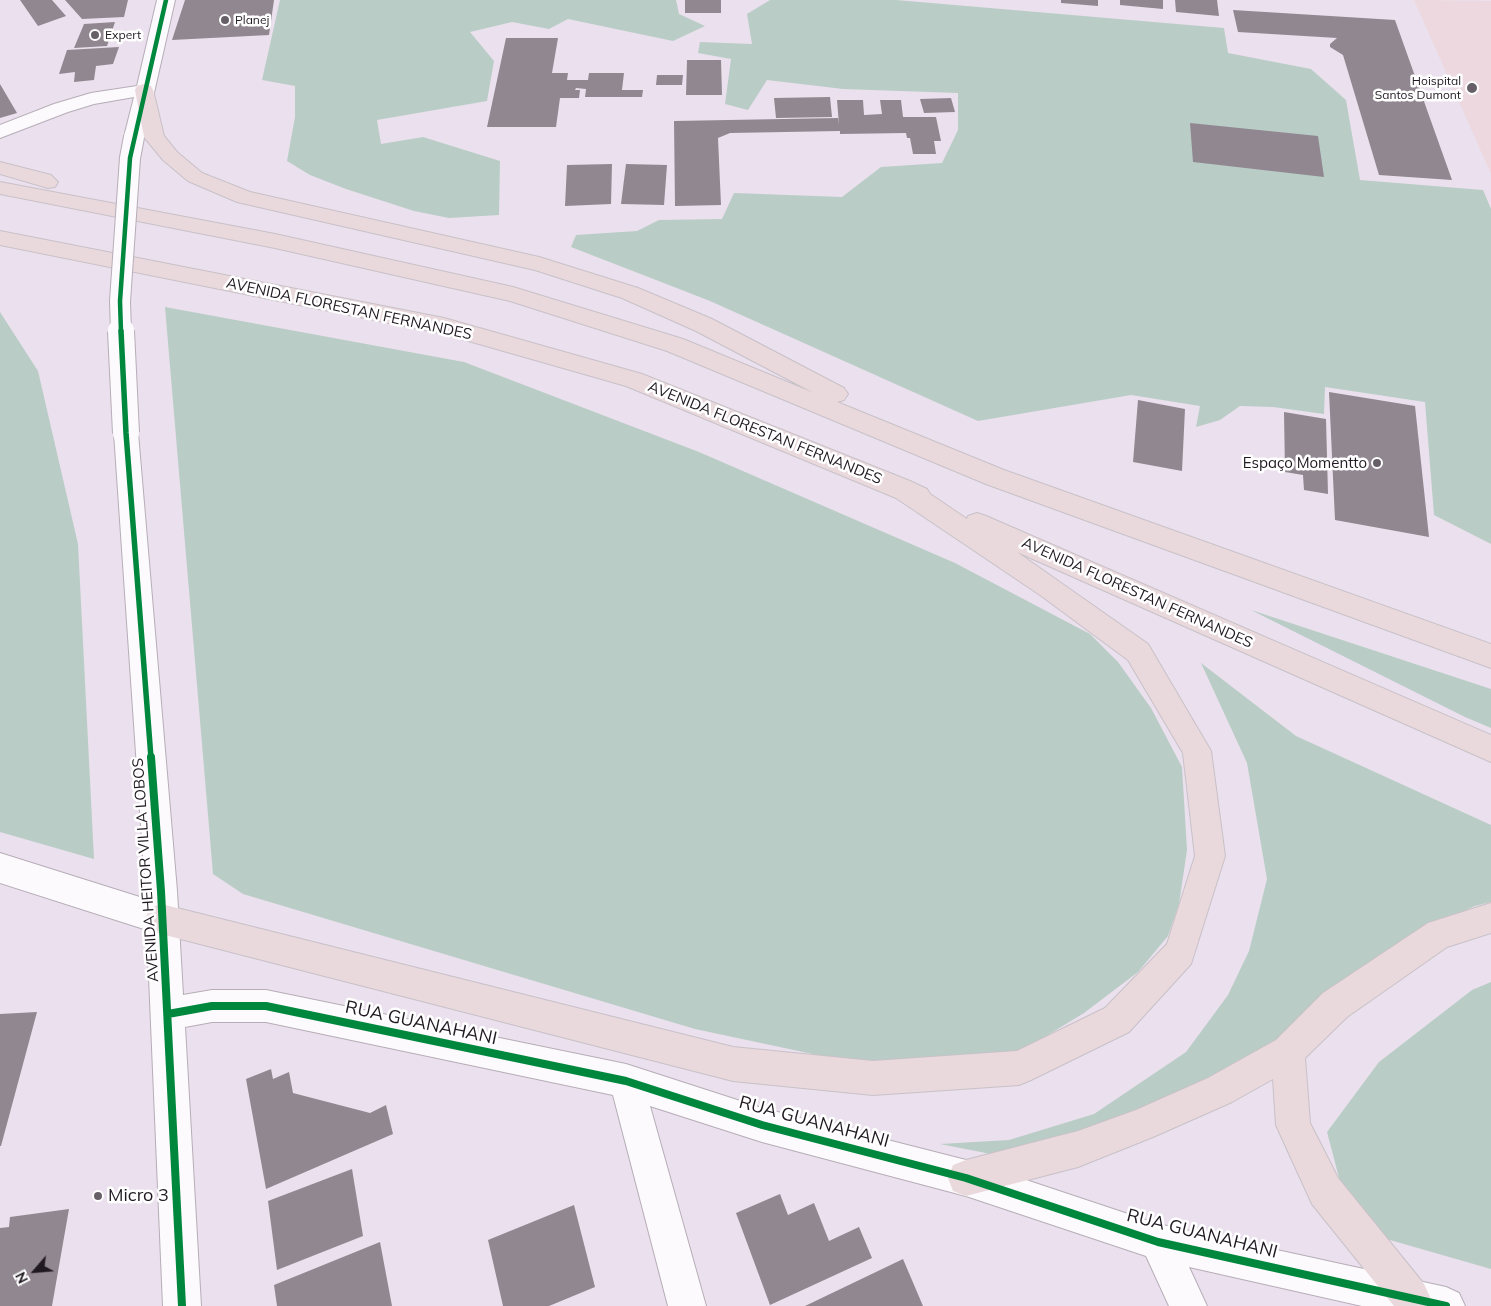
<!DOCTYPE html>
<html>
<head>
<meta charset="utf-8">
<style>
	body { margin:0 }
	#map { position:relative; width:1491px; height:1306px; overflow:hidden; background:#ebe0ed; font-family:Mulish,sans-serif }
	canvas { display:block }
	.north { position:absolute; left:10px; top:1246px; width:50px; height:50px; -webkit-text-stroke:4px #fff; paint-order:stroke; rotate:243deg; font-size:14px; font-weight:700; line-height:20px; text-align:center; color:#201921 }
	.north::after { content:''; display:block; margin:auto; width:18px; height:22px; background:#201921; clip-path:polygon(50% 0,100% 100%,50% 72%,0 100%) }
</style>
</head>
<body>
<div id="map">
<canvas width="1491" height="1306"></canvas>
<div class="north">N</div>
</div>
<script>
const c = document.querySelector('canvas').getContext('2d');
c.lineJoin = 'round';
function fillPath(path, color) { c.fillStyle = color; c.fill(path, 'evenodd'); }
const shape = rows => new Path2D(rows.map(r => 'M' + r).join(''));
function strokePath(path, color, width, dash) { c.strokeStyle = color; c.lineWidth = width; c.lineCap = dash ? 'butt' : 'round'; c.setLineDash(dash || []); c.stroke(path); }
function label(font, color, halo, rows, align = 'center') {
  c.font = font + ' Mulish,sans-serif'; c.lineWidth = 5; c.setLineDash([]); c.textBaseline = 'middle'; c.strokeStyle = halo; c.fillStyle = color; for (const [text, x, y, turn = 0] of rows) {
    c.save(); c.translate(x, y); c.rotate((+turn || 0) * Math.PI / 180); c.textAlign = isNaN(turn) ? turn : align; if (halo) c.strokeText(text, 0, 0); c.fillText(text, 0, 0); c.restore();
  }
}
const medical = shape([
	[1414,0,1491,1,1491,174]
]);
const green = shape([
	[280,0,676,0,679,14,705,26,673,41,568,19,549,29,512,22,470,32,494,61,487,101,377,120,381,144,423,137,500,161,499,215,449,218,414,211,346,189,310,175,287,161,295,117,295,86,262,80],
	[770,0,896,0,1224,28,1228,53,1311,69,1346,100,1360,180,1483,190,1491,209,1491,544,1434,515,1425,402,1325,387,1324,414,1273,407,1240,406,1220,420,1196,427,1200,406,1131,395,978,421,710,301,571,247,576,235,637,231,659,220,722,219,734,193,842,197,881,167,942,163,958,130,958,93,843,89,767,80,748,110,725,104,731,59,698,53,700,42,752,44,747,14],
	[165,307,464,362,699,452,955,563,1090,634,1118,662,1151,708,1182,767,1187,850,1179,904,1168,936,1138,972,1084,1013,1020,1052,869,1066,695,1029,243,894,213,874],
	[0,312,38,371,78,544,94,859,0,832],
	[1251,610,1491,689,1491,728,1465,717],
	[1201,663,1296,736,1491,825,1491,902,1475,906,1421,930,1275,1049,1133,1118,996,1155,940,1144,1009,1140,1094,1114,1186,1052,1228,995,1249,951,1267,879,1247,763],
	[1491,982,1491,1269,1369,1234,1342,1189,1327,1132,1379,1062,1472,990]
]);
const building = shape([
	[20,0,52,0,66,16,38,26],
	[65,0,128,0,124,17,82,19],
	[185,0,274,0,269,35,172,40],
	[685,0,721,0,721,13,685,13],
	[1061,0,1098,0,1098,6,1061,3],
	[1120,0,1163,0,1163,9,1120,5],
	[1175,0,1217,0,1219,16,1176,12],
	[1233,10,1395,20,1452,180,1379,175,1343,55,1330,47,1330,44,1337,38,1238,32],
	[115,22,107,46,74,48,84,24],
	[506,38,558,38,552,73,568,73,567,80,588,80,589,73,624,73,622,90,643,90,642,97,585,97,586,89,576,88,575,90,580,90,579,98,560,98,556,127,487,127],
	[119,47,113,64,96,66,94,80,74,82,75,72,59,74,67,50],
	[687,60,721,60,722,95,686,95],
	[657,75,683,75,682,85,656,85],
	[0,84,17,113,0,118],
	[830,97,832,117,776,118,774,98],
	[951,98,955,112,924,113,920,99],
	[837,100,863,100,864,115,882,114,880,100,901,100,903,117,936,117,941,141,934,141,936,154,913,154,910,138,907,138,906,133,840,134,840,131,730,133,718,138,721,205,675,206,674,121,838,118,839,125],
	[1190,123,1318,136,1324,177,1193,162],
	[612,164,611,204,565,206,567,165],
	[626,164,667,165,664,205,621,204],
	[1329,392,1415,406,1429,537,1335,520],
	[1138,400,1185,409,1182,471,1133,462],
	[1284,412,1326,419,1328,494,1304,490,1303,475,1285,472],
	[37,1012,1,1146,0,1146,0,1014],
	[271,1069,273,1079,289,1072,293,1093,370,1113,386,1105,393,1134,266,1189,246,1079],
	[352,1169,363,1236,277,1270,268,1201],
	[780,1194,788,1215,814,1203,829,1241,859,1227,872,1258,770,1305,736,1213],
	[574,1205,595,1287,549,1306,503,1306,488,1240],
	[69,1209,52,1306,0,1306,0,1228,9,1227,10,1217],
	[380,1242,392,1306,277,1306,274,1285],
	[903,1259,923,1306,805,1306]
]);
const minor = shape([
	[157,0,175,0,144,137,141,141,134,143,127,141,124,137,134,97,94,104,68,112,0,138,0,125,54,104,91,93,137,86,157,0],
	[126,424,135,427,138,433,177,891,183,995,212,990,266,990,626,1064,762,1108,966,1160,1158,1224,1446,1287,1459,1293,1465,1306,1362,1306,1189,1267,1207,1306,1169,1306,1146,1256,966,1196,762,1142,650,1106,706,1306,668,1306,613,1095,266,1022,212,1022,185,1027,201,1306,163,1306,147,930,0,883,0,853,146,899,114,433,117,427,126,424]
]);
const highway = shape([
	[144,84,151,86,153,90,164,136,177,152,202,173,250,192,539,257,638,288,712,319,844,388,848,394,844,400,837,402,1004,470,1491,644,1491,668,986,484,667,351,510,301,275,248,0,194,0,182,275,234,513,287,683,339,814,393,696,331,622,298,535,270,237,202,188,181,163,160,144,137,135,90,137,86,144,84],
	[0,162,51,175,58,182,55,187,48,188,0,174,0,162],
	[0,231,444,318,642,374,910,481,927,489,930,494,967,519,968,516,977,513,986,516,1491,735,1491,762,1017,552,1148,644,1211,751,1225,856,1191,964,1129,1032,1031,1080,1019,1085,873,1095,733,1081,161,934,150,930,145,919,150,908,161,904,733,1047,873,1061,1017,1051,1105,1008,1167,944,1195,856,1183,753,1128,660,1040,595,896,498,626,386,444,334,0,245,0,231],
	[1491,903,1491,933,1447,947,1347,1017,1305,1058,1310,1123,1338,1178,1424,1284,1430,1297,1426,1306,1394,1306,1312,1204,1276,1125,1273,1079,1232,1102,1153,1137,1078,1167,966,1196,953,1191,948,1178,953,1165,966,1160,1078,1131,1136,1110,1208,1078,1276,1040,1323,993,1428,923,1491,903]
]);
const minorBridgeFar1 = shape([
	[121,332,120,301,130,158,134,137]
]);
const minorBridge = shape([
	[121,331,126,433]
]);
const cyclewayFar2 = shape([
	[121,332,120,301,130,158,166,0]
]);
const cyclewayFar1 = shape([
	[121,331,126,433,151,758]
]);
const cycleway = shape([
	[151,757,161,891,182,1306],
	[168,1014,212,1006,266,1006,626,1081,762,1125,966,1178,1158,1242,1446,1306]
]);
const markers = [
	[225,20,5,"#675f68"],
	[95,35,5,"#675f68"],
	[1472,88,6,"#675f68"],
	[1377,463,5,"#675f68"],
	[98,1196,5,"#675f68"]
];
const farPoinames = [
	["Planej",235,20],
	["Expert",105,35],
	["Hoispital",1461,81,"right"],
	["Santos Dumont",1461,95,"right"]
];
const streetNames = [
	["AVENIDA FLORESTAN FERNANDES",349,309,12],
	["AVENIDA FLORESTAN FERNANDES",765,433,22],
	["AVENIDA FLORESTAN FERNANDES",1137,593,24],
	["AVENIDA HEITOR VILLA LOBOS",146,870,-94]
];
const poiNames = [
	["Espaço Momentto",1367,463]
];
const nearStreetnames = [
	["RUA GUANAHANI",421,1023,12],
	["RUA GUANAHANI",814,1122,15],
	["RUA GUANAHANI",1202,1234,14]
];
const nearPoinames = [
	["Micro 3",108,1196]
];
fillPath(medical, '#ecd8de');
fillPath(green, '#b9cdc6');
fillPath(building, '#918790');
strokePath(minor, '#b6adb8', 2);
strokePath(highway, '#c7c1c8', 2);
fillPath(minor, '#fcfafc');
fillPath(highway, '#ead9dc');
strokePath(minorBridgeFar1, '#b6adb8', 22, []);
strokePath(minorBridge, '#b6adb8', 28, []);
strokePath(minorBridgeFar1, '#fcfafc', 20);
strokePath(minorBridge, '#fcfafc', 26);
strokePath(cyclewayFar2, '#00873e', 4.5);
strokePath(cyclewayFar1, '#00873e', 5.5);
strokePath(cycleway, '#00873e', 8);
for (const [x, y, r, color] of markers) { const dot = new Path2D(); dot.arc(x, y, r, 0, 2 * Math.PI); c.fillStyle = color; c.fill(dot); strokePath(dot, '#fff', 2); }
label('12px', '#201921', '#fff', farPoinames, 'left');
label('15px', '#201921', '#fff', streetNames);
label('15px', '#201921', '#fff', poiNames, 'right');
label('18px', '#201921', '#fff', nearStreetnames);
label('18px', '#201921', '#fff', nearPoinames, 'left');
</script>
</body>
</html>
